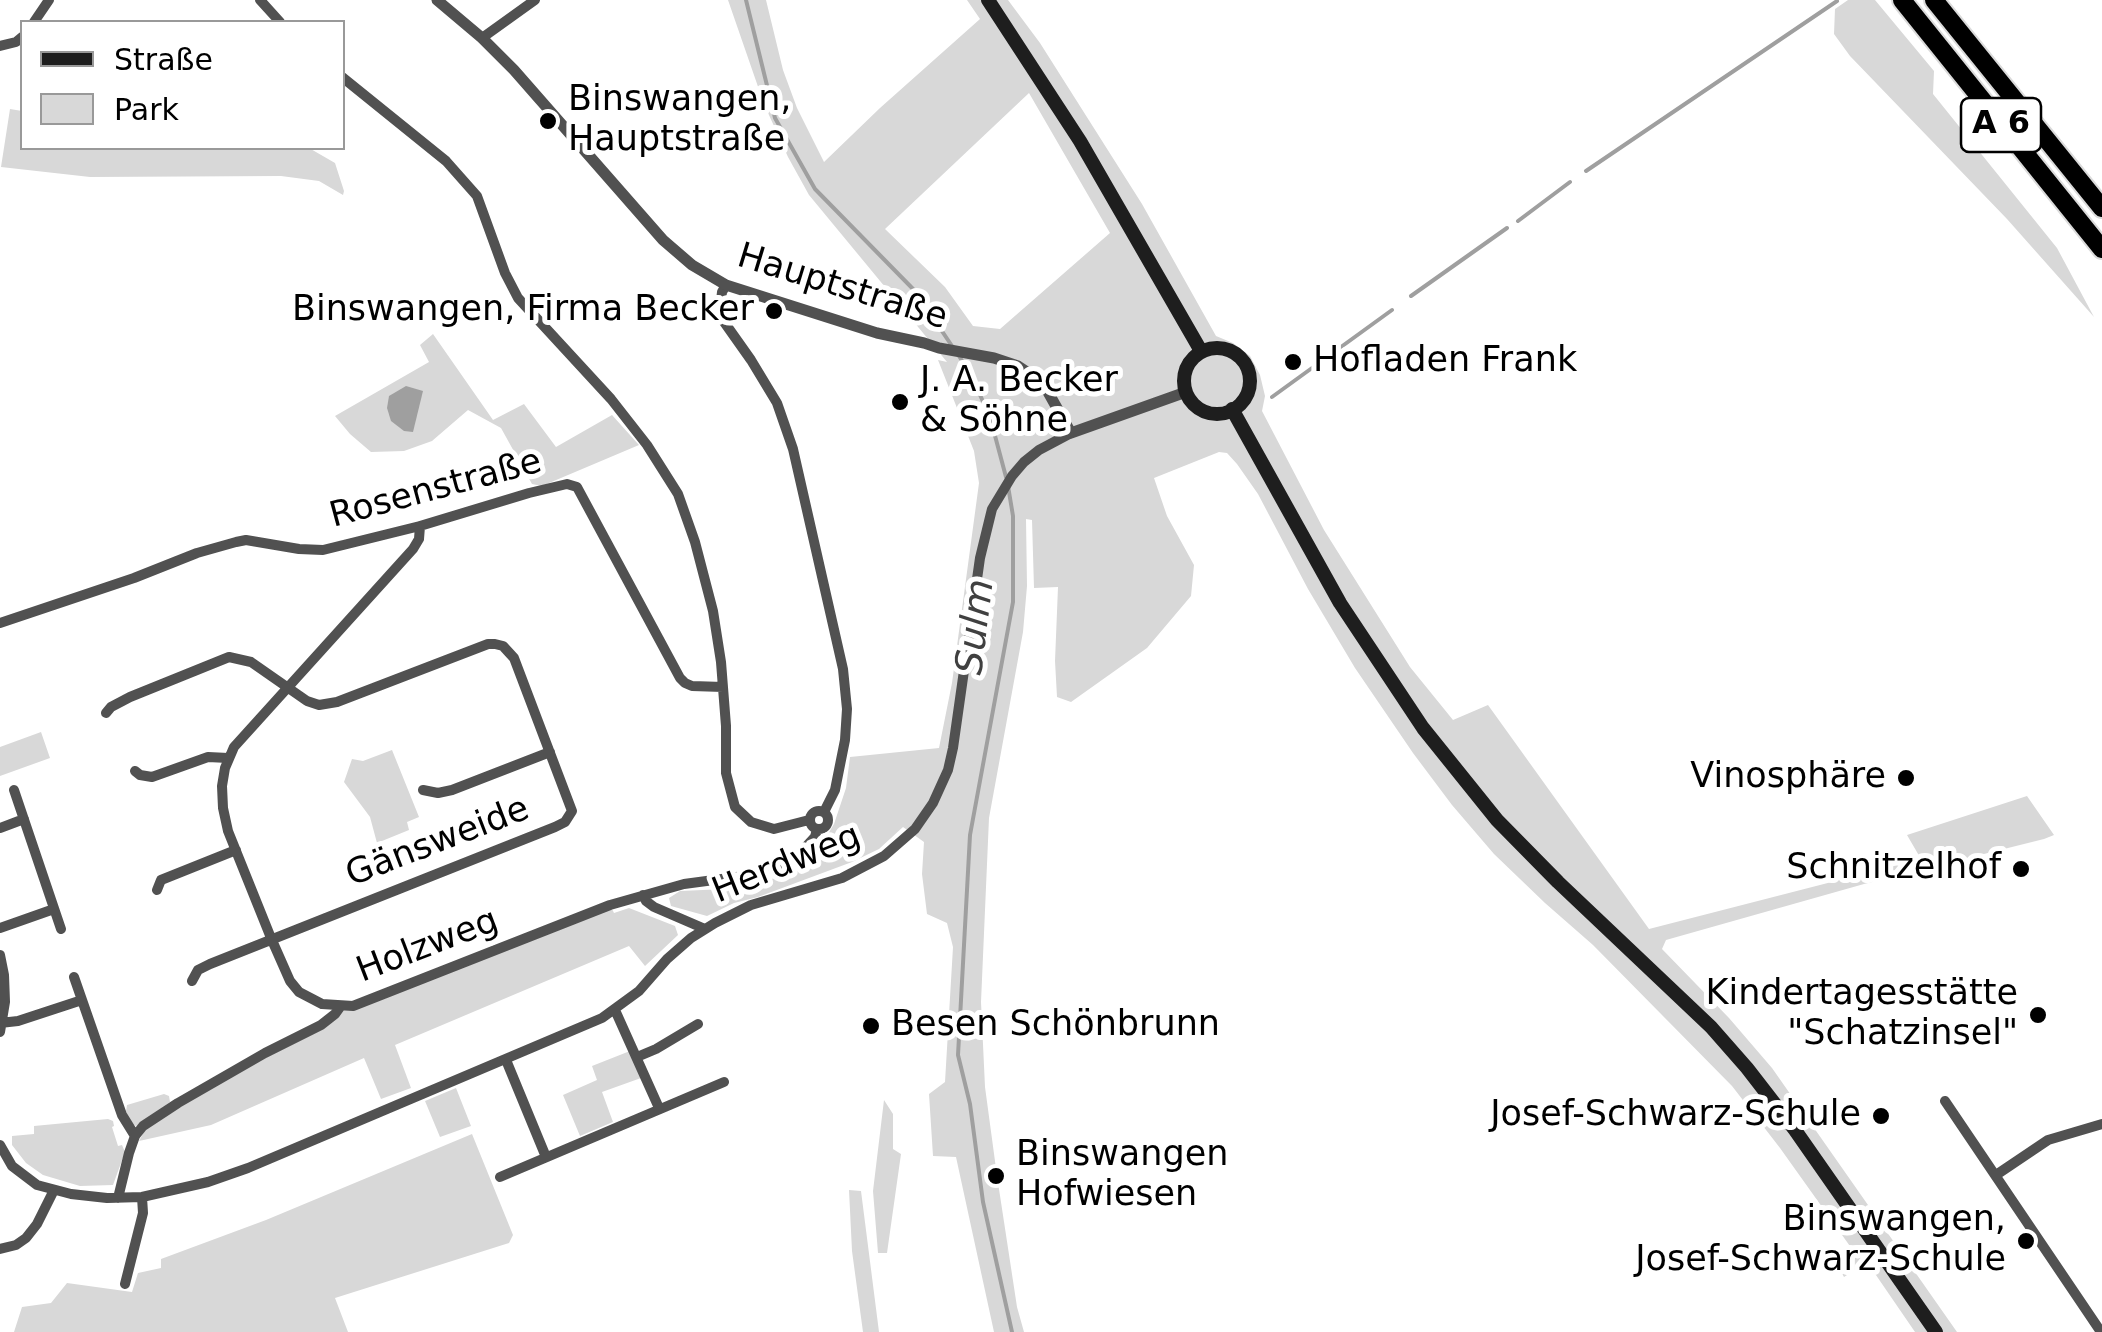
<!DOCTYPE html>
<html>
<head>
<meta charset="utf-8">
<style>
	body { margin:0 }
	#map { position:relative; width:2102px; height:1332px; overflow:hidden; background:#fff; font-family:"DejaVu Sans",sans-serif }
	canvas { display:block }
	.legend { position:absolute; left:20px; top:20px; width:325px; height:130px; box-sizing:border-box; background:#fff; border:2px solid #999; margin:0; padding:12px 18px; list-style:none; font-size:30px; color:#000 }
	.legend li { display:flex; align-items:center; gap:20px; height:50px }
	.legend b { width:50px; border:2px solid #999 }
</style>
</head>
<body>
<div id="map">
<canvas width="2102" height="1332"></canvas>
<ul class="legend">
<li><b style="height:12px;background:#1e1e1e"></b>Straße</li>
<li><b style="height:28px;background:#d8d8d8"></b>Park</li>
</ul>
</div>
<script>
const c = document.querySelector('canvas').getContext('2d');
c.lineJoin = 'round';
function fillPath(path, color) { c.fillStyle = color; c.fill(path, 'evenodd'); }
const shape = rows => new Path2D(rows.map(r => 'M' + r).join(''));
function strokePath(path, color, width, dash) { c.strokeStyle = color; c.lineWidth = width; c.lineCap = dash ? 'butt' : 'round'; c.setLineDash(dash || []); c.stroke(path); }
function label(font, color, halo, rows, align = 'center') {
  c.font = font + ' "DejaVu Sans",sans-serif'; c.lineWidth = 10; c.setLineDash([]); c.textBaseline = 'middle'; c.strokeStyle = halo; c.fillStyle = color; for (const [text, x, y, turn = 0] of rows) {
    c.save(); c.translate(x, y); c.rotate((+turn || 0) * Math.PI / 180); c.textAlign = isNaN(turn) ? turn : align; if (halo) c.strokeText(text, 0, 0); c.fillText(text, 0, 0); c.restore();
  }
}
const green = shape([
	[728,0,766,0,783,70,797,108,824,162,880,108,980,19,967,0,1008,0,1040,43,1142,204,1216,336,1233,343,1250,356,1260,375,1265,396,1262,411,1324,530,1410,667,1453,720,1488,705,1649,929,1921,859,1907,835,2027,796,2054,835,2044,839,1864,884,1666,940,1662,949,1729,1018,1772,1068,1957,1332,1915,1332,1867,1262,1844,1277,1840,1270,1851,1260,1852,1249,1780,1148,1732,1086,1593,945,1545,903,1494,854,1452,805,1413,753,1355,668,1308,589,1258,494,1237,464,1227,453,1219,452,1154,478,1167,516,1194,565,1191,596,1147,648,1071,702,1057,697,1055,661,1058,587,1034,588,1032,520,1026,519,1027,586,1023,632,989,818,981,1002,985,1087,997,1176,1017,1307,1024,1332,994,1332,956,1157,933,1156,929,1094,945,1082,953,947,947,923,927,914,922,874,924,842,903,827,879,849,852,862,758,897,734,903,707,916,671,906,669,898,680,891,748,888,790,872,817,852,834,824,846,788,850,757,939,748,952,683,979,483,974,451,938,360,947,362,809,195,788,157,764,104],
	[1029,93,1110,233,1000,329,973,326,945,287,885,229],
	[1848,0,1875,0,1934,71,1933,94,2057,248,2094,317,2007,219,1850,56,1834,34,1835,9],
	[10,109,22,111,22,148,309,148,335,163,344,191,343,195,319,181,281,176,90,177,1,167],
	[433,334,493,420,524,404,556,447,612,415,639,445,542,486,532,484,501,428,468,410,432,441,404,451,371,452,350,434,335,416,429,362,420,345],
	[41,732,50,758,0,776,0,747],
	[392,750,419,817,407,822,409,830,377,843,370,817,344,782,352,759,363,761],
	[610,905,614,913,629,908,675,926,678,935,645,966,629,946,395,1045,411,1088,381,1099,364,1058,211,1125,139,1141,145,1130,182,1105,321,1025,340,1007],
	[630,1051,641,1078,602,1092,613,1122,580,1136,563,1095,597,1080,592,1066],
	[456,1088,471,1126,440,1137,425,1101],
	[164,1094,169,1096,170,1102,142,1123,136,1126,130,1123,126,1111,127,1105],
	[884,1100,893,1114,893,1149,901,1154,887,1253,878,1253,873,1191],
	[108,1119,113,1121,114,1126,112,1127,118,1146,122,1145,125,1152,113,1185,80,1186,43,1175,26,1163,12,1145,12,1136,34,1134,34,1126],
	[472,1134,513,1235,509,1243,335,1298,348,1332,14,1332,22,1307,51,1303,67,1283,132,1292,138,1273,161,1268,161,1259,266,1220],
	[849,1190,861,1191,879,1332,863,1332,852,1251]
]);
const water = shape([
	[406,386,423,391,413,432,404,431,391,421,387,408,389,396]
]);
const stream = shape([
	[746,0,775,118,815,189,915,291,954,349],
	[1586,171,1837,1],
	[1518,221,1570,182],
	[1411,296,1507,228],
	[959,356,971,375,990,417,1006,477],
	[1272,397,1392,310],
	[1008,486,1013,516,1013,602,970,835,958,1055,970,1104,983,1202,1012,1332]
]);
const minor = shape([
	[260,0,280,22],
	[34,22,49,0],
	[482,38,535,0],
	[0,46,16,42,22,37],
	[342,77,446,161,477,196,505,273,518,298,611,399,647,445,678,494,695,542,713,611,721,662,726,726,726,773,735,807,751,822,774,829,809,820],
	[726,285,722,292,720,309,722,319,751,360,777,403,793,449,843,669,847,709,845,740,835,790,824,812],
	[420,526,419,539,413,549,234,747,225,768,222,786,223,808,228,831,271,938,290,981,299,992,322,1004,353,1006,610,905,684,884,744,876,780,865,804,849,815,837,817,829],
	[0,623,134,578,197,553,236,542,246,540,299,549,323,550,420,526,529,493,567,484,577,487,680,678,685,683,692,686,723,687],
	[106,713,111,707,130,697,229,657,251,662,307,701,319,705,337,702,488,644,495,644,503,646,514,658,572,811,565,822,555,827,210,964,198,970,192,981],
	[135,771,140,775,152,777,208,757,228,758],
	[14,790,61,929],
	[423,790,438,793,452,790,550,752],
	'810 820a9 9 0 1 1 18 0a9 9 0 1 1-18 0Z',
	[0,828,24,819],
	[157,890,161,880,236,850],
	[643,895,646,901,654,907,705,929],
	[0,928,54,909],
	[0,955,4,975,5,1002,0,1032],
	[74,977,122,1115,135,1136],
	[615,1010,659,1108],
	[0,1023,18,1021,82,1000],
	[637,1057,656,1049,698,1024],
	[506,1060,546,1157],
	[1945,1101,2101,1332],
	[0,1145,12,1166,37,1185,71,1194,107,1198,142,1197,208,1182,248,1168,602,1018,639,991,667,959,691,938,715,923,751,905,842,878,884,856,915,829,933,803,948,770,953,748,980,558,992,509,1012,476,1024,462,1039,450,1071,433],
	[1996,1175,2048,1140,2102,1124],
	[500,1177,724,1082],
	[118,1198,129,1153,135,1136,143,1126,178,1103,265,1053,321,1025,335,1014,340,1007],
	[0,1249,16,1245,26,1238,37,1224,54,1190],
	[125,1284,143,1213,142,1197]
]);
const tertiary = shape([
	[437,0,482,38,514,70,663,240,692,265,726,285,877,333,924,343,939,348,994,358,1018,366,1036,378,1048,392,1071,433,1186,392]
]);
const secondary = shape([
	[988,0,1080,141,1201,351],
	'1184 381a33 33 0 1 1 66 0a33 33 0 1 1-66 0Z',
	[1232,409,1340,603,1423,728,1497,820,1558,882,1711,1027,1747,1068,1795,1130,1936,1332]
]);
const motorway = shape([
	[1902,0,2102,249],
	[1934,0,2102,208]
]);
const markers = [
	[548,121,10,"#000"],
	[774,311,10,"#000"],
	[1293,362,10,"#000"],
	[900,402,10,"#000"],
	[1906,778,10,"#000"],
	[2021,869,10,"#000"],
	[2038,1015,10,"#000"],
	[871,1026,10,"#000"],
	[1881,1116,10,"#000"],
	[996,1176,10,"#000"],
	[2026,1241,10,"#000"]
];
const shields = [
	[2001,125,80]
];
const shieldNames = [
	["A 6",2001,125]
];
const poiNames = [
	["Binswangen,",568,101,"left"],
	["Hauptstraße",568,141,"left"],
	["Binswangen, Firma Becker",754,311],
	["Hofladen Frank",1313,362,"left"],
	["J. A. Becker",920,382,"left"],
	["& Söhne",920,422,"left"],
	["Vinosphäre",1886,778],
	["Schnitzelhof",2001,869],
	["Kindertagesstätte",2018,995],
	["\"Schatzinsel\"",2018,1035],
	["Besen Schönbrunn",891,1026,"left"],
	["Josef-Schwarz-Schule",1861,1116],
	["Binswangen",1016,1156,"left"],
	["Hofwiesen",1016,1196,"left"],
	["Binswangen,",2006,1221],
	["Josef-Schwarz-Schule",2006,1261]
];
const streetNames = [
	["Hauptstraße",842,288,17],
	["Rosenstraße",436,490,-15],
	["Gänsweide",438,843,-21],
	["Herdweg",787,865,-22],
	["Holzweg",428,947,-21]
];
const waterNames = [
	["Sulm",977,627,-83]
];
fillPath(green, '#d8d8d8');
fillPath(water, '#9f9f9f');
strokePath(stream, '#9f9f9f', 4);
strokePath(motorway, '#dbdbdb', 22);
strokePath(minor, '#515151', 10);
strokePath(tertiary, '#515151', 11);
strokePath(secondary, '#1e1e1e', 14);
strokePath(motorway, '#000', 18);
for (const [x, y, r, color] of markers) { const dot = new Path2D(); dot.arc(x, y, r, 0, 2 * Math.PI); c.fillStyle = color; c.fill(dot); strokePath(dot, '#fff', 4); }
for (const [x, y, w] of shields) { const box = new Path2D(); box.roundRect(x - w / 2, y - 27, w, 54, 8); c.fillStyle = '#fff'; c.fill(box); strokePath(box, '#000', 2.5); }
label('bold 32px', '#000', null, shieldNames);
label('35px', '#000', '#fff', poiNames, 'right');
label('35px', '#000', '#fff', streetNames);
label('italic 38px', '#404040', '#fff', waterNames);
</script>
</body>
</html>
